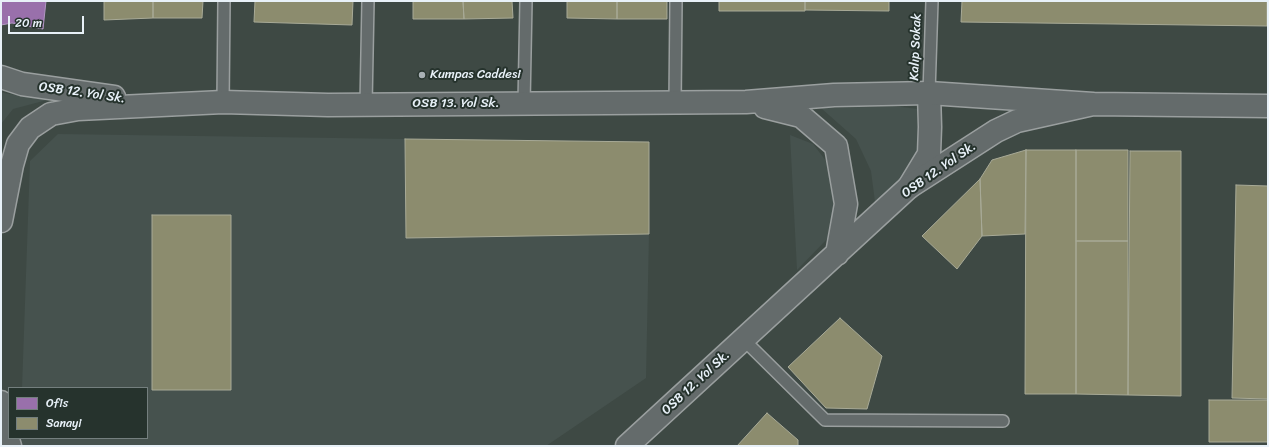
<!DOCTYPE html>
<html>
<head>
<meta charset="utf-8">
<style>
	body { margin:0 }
	#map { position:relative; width:1269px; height:447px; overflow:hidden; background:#353b38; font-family:Sriracha,sans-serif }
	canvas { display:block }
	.frame { position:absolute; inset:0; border:2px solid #e8f1f8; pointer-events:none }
	.legend { position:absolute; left:8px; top:387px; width:140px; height:52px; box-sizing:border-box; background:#26332d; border:1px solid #747f7e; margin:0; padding:5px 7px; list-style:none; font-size:12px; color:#e8f1f8 }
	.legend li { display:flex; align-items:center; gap:8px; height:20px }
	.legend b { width:20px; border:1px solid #747f7e }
	.scale { position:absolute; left:8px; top:16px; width:76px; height:18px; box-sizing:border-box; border:2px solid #e8f1f8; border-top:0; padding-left:5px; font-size:12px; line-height:14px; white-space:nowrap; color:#e8f1f8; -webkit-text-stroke:3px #26332d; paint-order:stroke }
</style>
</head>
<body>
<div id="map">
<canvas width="1269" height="447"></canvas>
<div class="frame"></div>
<ul class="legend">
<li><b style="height:11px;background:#9970ab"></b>Ofis</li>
<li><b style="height:11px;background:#8c8c6e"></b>Sanayi</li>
</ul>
<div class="scale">20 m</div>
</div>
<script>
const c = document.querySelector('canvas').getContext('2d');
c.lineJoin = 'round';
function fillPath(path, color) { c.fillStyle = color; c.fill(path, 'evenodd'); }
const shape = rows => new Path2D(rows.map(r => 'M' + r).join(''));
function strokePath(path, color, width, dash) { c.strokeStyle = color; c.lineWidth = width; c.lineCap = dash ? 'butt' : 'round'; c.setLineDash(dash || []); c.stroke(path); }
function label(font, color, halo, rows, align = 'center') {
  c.font = font + ' Sriracha,sans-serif'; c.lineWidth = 4; c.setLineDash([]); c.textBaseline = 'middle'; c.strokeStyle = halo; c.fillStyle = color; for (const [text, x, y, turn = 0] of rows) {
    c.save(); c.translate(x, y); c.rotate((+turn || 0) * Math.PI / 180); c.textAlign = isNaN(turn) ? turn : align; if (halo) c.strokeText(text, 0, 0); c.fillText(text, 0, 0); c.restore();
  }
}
const built = shape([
	[1,1,1268,1,1268,446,1,446],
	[9,388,147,388,147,438,9,438]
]);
const green = shape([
	[1,92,4,93,47,100,13,109,1,124],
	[893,106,918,109,927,128,923,146,894,187,875,202,871,171,856,139,821,108],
	[58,134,405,139,406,238,649,234,646,378,546,446,19,446,20,438,147,438,147,388,22,388,30,161],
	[790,135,813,144,833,170,835,212,828,238,797,270]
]);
const offices = shape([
	[1,1,46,1,43,29,12,23,1,25,1,1]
]);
const industry = shape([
	[104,1,153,1,153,18,104,20,104,1],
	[153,1,203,1,202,18,153,18,153,1],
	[255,1,353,1,352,25,254,22,255,1],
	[413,1,463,1,464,19,413,19,413,1],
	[463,1,512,1,513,18,464,19,463,1],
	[567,1,617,1,617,19,567,18,567,1],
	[617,1,667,1,667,19,617,19,617,1],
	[719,1,805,1,805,11,719,11,719,1],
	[805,1,889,1,889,11,805,10,805,1],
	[962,1,1267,1,1267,26,961,22,962,1],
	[405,139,649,142,649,234,406,238,405,139],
	[1026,150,1076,150,1076,394,1025,394,1026,150],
	[1026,150,1025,234,982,236,980,179,992,160,1026,150],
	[1076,150,1128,150,1128,241,1076,241,1076,150],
	[1130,151,1181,151,1181,396,1128,395,1130,151],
	[980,179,982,236,957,269,922,236,980,179],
	[1236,185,1268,186,1268,399,1232,398,1236,185],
	[152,215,231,215,231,390,152,390,152,215],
	[1076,241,1128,241,1128,395,1076,394,1076,241],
	[840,318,882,356,867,409,826,408,788,367,840,318],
	[1209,400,1268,400,1268,442,1209,442,1209,400],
	[767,413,798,440,798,446,737,446,767,413]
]);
const lane = shape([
	[929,93,932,1],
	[223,102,224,1],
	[675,103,676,1],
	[524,104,526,1],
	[366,105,368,1],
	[743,339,825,420,1003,421]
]);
const street = shape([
	[909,187,929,154,930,127,929,93]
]);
const secondary = shape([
	[1,77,22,84,114,97],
	[765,107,801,116,836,146,846,204,837,254],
	[1,221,12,165,18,144,30,128,51,114,78,109,223,102,328,105,746,102,834,95,929,93,1093,104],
	[1,402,3,424,10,446],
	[627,446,909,187,996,131,1017,121,1093,104,1268,106]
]);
const markers = [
	[422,75,4,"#a9b1b5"]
];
const streetNames = [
	["Kalıp Sokak",916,47,-88],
	["OSB 12. Yol Sk.",82,93,8],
	["OSB 13. Yol Sk.",456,104],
	["OSB 12. Yol Sk.",939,170,-35],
	["OSB 12. Yol Sk.",696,383,-43]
];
const poiNames = [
	["Kumpas Caddesi",430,75]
];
fillPath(built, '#3e4944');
fillPath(green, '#46524e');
fillPath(offices, '#9970ab');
strokePath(offices, '#b197c2', 1);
fillPath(industry, '#8c8c6e');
strokePath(industry, '#a8aa97', 1);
strokePath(lane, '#9a9f9f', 14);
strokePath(street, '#9a9f9f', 25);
strokePath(secondary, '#9a9f9f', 25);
strokePath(lane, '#646b6b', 11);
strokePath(street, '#646b6b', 22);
strokePath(secondary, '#646b6b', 22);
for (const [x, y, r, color] of markers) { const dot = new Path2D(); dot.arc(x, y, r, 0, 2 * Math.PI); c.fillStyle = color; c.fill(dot); strokePath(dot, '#26332d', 1.5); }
label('13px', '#e8f1f8', '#26332d', streetNames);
label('13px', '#e8f1f8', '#26332d', poiNames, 'left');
</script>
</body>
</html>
